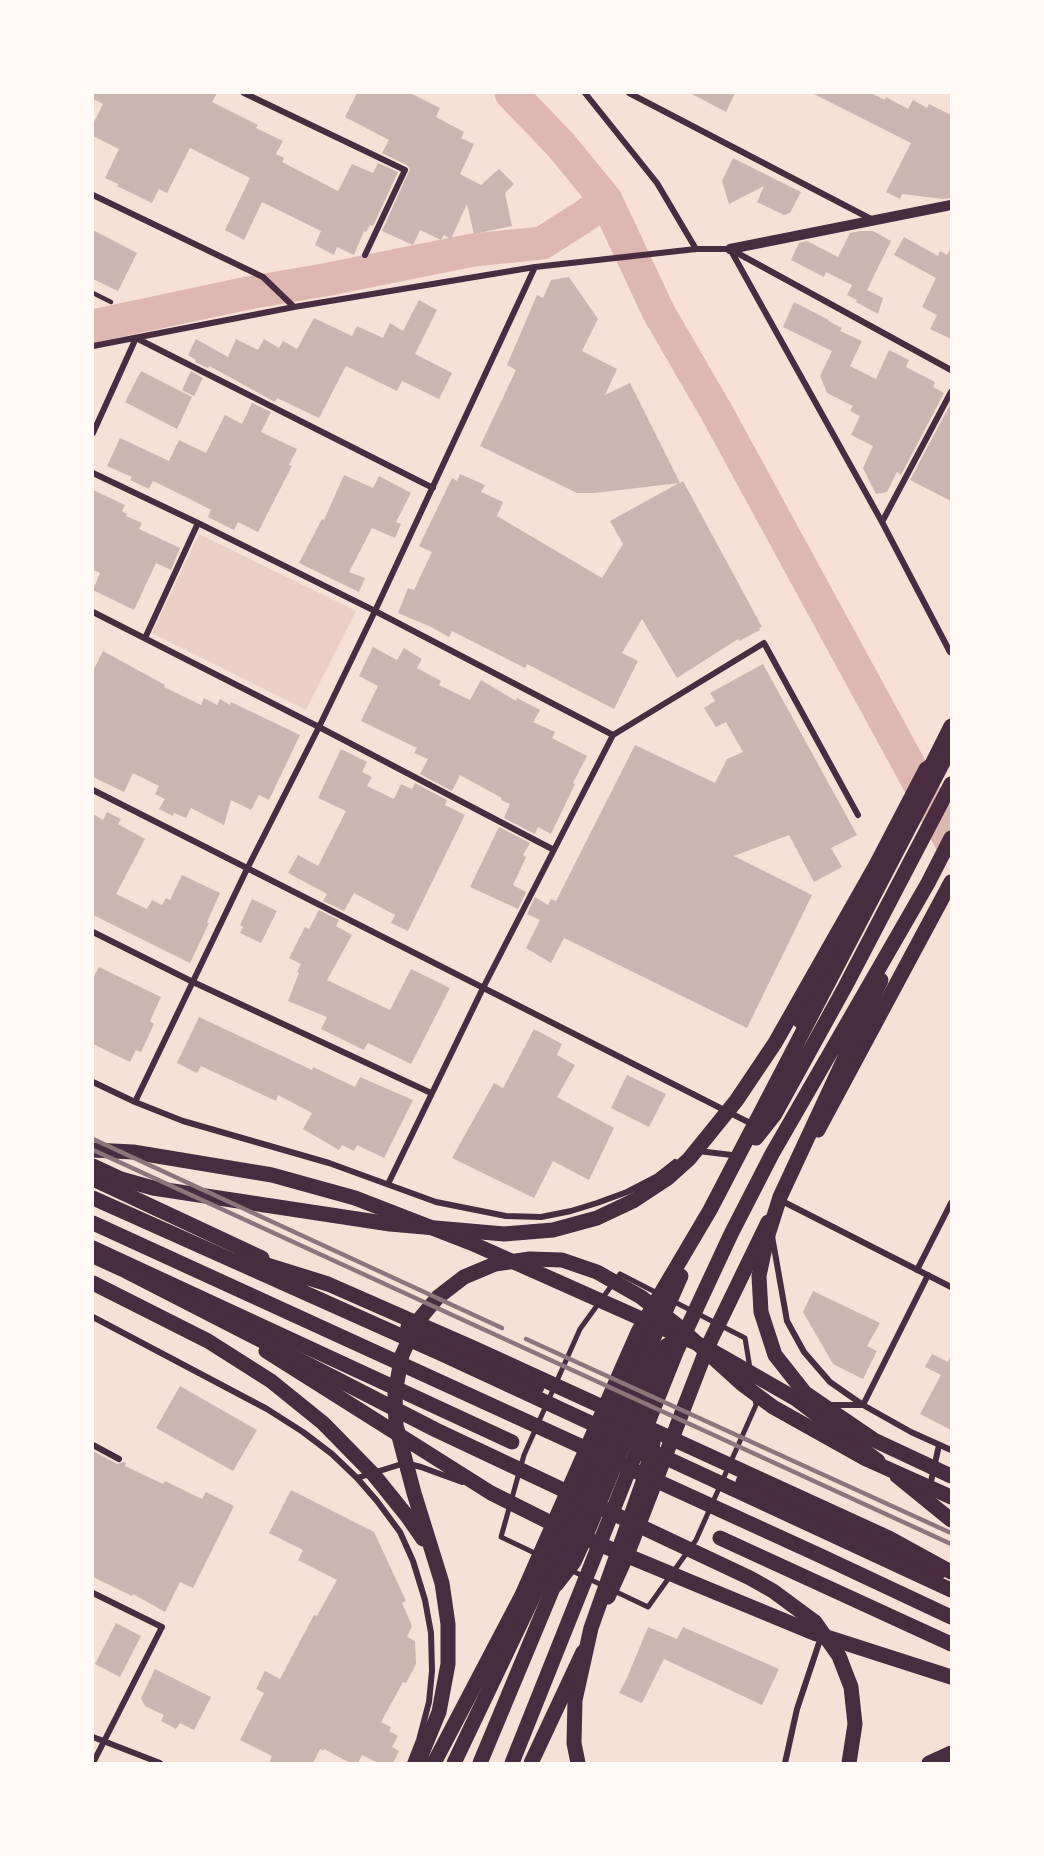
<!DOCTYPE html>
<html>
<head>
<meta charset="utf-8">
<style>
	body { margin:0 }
	#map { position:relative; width:1044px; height:1856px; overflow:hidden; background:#f7e1d7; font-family:Karla,sans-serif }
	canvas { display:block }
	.frame { position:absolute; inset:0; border:94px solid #fffaf5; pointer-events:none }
</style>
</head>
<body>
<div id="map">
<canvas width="1044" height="1856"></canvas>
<div class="frame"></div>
</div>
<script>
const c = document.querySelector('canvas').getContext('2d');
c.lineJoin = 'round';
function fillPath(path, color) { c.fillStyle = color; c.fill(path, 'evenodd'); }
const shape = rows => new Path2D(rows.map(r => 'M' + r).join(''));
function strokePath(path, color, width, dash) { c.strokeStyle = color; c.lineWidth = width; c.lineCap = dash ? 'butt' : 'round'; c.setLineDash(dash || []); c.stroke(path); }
const green = shape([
	[199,534,356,611,306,710,152,633]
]);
const river = shape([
	[511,93,560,144,606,200,659,313,716,411,951,842],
	[93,326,248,293,324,280,473,250,542,243,586,215,606,200]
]);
const building = shape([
	[93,93,217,93,212,102,258,125,256,128,283,141,276,154,284,158,282,162,338,191,352,164,373,173,378,163,398,172,373,226,370,225,366,232,364,231,354,255,337,247,334,255,315,245,321,231,262,202,244,240,225,230,250,178,190,148,167,193,159,189,152,203,117,186,118,184,105,178,119,149,93,136,93,124,103,104,93,99],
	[357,93,410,93,440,108,436,117,464,132,461,138,474,144,460,174,481,185,499,169,514,184,505,193,512,226,474,234,467,204,451,239,444,235,441,240,420,230,413,245,382,231,410,169,407,165,382,153,389,140,345,117],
	[690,93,735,93,726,112],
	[812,93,871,93,885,100,886,97,908,109,913,100,927,108,929,104,951,115,951,198,943,199,902,194,900,199,886,192,911,143],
	[733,158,801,192,790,213,784,215,757,202,764,186,729,204,722,181],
	[93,230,137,253,118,291,93,279],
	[860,231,873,231,891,241,867,290,883,298,878,314,856,302,857,300,847,295,852,285,826,272,824,277,791,260,799,243,807,241,838,257,850,233],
	[904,237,938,256,940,251,947,255,951,248,951,339,930,329,937,315,922,307,936,278,894,255],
	[569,277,598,319,582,351,617,369,605,395,630,383,680,483,683,481,762,627,759,628,760,630,739,641,738,639,677,678,642,619,622,653,638,661,614,709,527,664,525,668,452,631,449,637,429,626,398,613,408,588,414,590,432,552,419,546,452,478,457,481,460,474,485,485,481,492,503,502,497,516,602,578,623,544,610,521,679,483,595,493,577,493,480,446,516,370,507,365,537,295,543,298,551,280],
	[419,300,437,310,415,354,452,373,439,399,402,381,397,391,346,366,319,418,277,398,275,402,215,369,209,366,208,368,195,362,196,360,188,355,196,339,228,357,236,339,258,350,264,339,279,348,283,341,297,349,314,318,352,336,357,326,383,338,390,323,403,331],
	[794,302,829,320,828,321,842,328,840,331,862,341,850,366,876,379,889,350,909,360,906,367,935,382,933,387,944,393,901,475,897,472,887,492,876,494,863,468,873,446,851,435,860,416,850,411,853,406,827,393,820,376,832,351,783,327],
	[141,371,192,397,177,429,125,402],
	[191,371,203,378,194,396,182,390],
	[252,403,271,412,261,432,297,449,289,465,292,466,258,532,238,522,234,530,208,517,211,510,188,498,153,481,149,489,130,480,132,477,107,466,120,438,169,461,179,440,206,453,225,415,242,424],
	[951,403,951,501,910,480],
	[344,475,373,488,379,476,411,493,396,522,401,524,395,538,372,528,349,572,365,578,359,592,299,563,322,519,324,520],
	[93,490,125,505,122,511,127,514,126,516,142,523,139,529,180,548,171,570,156,563,134,610,93,590,100,573,93,570],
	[373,647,397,660,404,648,422,659,417,668,441,681,439,685,470,700,481,680,516,701,517,698,540,710,533,722,555,732,552,738,587,756,573,783,575,784,551,834,538,827,535,834,504,818,510,804,501,800,502,798,460,775,452,791,420,774,428,759,414,753,417,748,361,721,378,686,359,676],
	[103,651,165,685,164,687,201,705,204,698,217,705,220,699,230,705,231,702,300,735,269,800,259,795,251,810,231,800,224,825,191,808,186,818,174,813,173,816,159,809,165,799,155,794,159,786,133,773,124,792,93,777,93,671],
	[763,664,857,835,831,848,842,867,814,882,789,835,734,856,812,895,747,1028,564,938,551,963,526,948,540,920,527,914,535,897,548,905,551,899,556,901,635,745,715,783,727,759,743,752,726,722,716,727,704,708,715,701,710,693],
	[341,749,367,762,362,772,372,777,367,786,394,799,401,784,412,789,415,783,447,800,445,805,465,815,408,931,391,923,395,915,354,893,344,911,323,901,327,894,288,873,298,855,318,866,346,811,318,798],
	[107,812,121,819,118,824,145,839,116,894,147,909,152,900,162,905,166,898,170,900,182,875,220,893,207,922,209,923,190,963,93,915,93,814,103,820],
	[499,827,530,843,523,855,526,857,513,885,526,892,518,909,470,887],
	[252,899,277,911,261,943,240,933,243,927,240,925],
	[319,910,339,920,336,926,352,935,327,980,390,1010,411,969,450,988,411,1064,368,1043,364,1050,321,1029,327,1017,288,1001,299,973,297,972,301,964,289,958,305,927,309,929],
	[99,967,161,997,150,1021,154,1024,141,1052,136,1050,130,1062,93,1044,93,978],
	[199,1017,312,1070,313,1067,355,1087,360,1077,413,1100,384,1158,357,1145,354,1151,342,1145,339,1150,303,1129,312,1113,278,1095,276,1101,201,1066,197,1073,177,1063],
	[534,1029,562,1044,557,1055,575,1065,557,1097,614,1128,589,1180,553,1161,534,1198,452,1158,494,1083,503,1088],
	[627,1075,666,1094,649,1127,611,1108],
	[813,1291,880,1323,867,1346,877,1351,863,1379,833,1364,803,1312],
	[932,1354,948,1362,951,1356,951,1430,920,1414,941,1375,925,1367],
	[180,1386,257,1430,233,1471,156,1428],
	[93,1451,117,1464,123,1462,126,1463,125,1466,163,1484,165,1481,202,1499,206,1492,234,1506,193,1588,180,1582,165,1612,133,1594,132,1596,93,1577],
	[291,1490,374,1532,406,1601,402,1603,412,1626,407,1637,415,1641,416,1664,406,1683,403,1682,381,1722,391,1727,389,1731,398,1736,392,1747,399,1751,393,1763,378,1763,362,1755,358,1763,350,1763,324,1749,323,1751,320,1749,313,1763,269,1763,272,1756,240,1740,264,1693,256,1689,265,1671,280,1679,314,1615,317,1616,337,1580,298,1560,303,1550,269,1533],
	[116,1623,141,1636,120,1677,95,1664],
	[648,1627,677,1639,683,1627,779,1669,762,1705,664,1659,642,1703,619,1693,627,1678],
	[155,1669,211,1697,194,1730,180,1723,176,1729,161,1721,164,1715,145,1706,141,1698]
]);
const service = shape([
	[93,293,111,302]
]);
const pedestrian = shape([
	[620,1274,745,1338,756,1405,696,1540,648,1607,501,1537,524,1455,580,1329,620,1274]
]);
const minor = shape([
	[244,93,405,170,365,255],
	[585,93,657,183,696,249],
	[629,93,873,220],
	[93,195,263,277,294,307],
	[93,346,294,307,535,267,696,249,730,249],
	[93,433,136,338,433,488],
	[93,473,198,523,375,611,613,735],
	[882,522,951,392],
	[93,612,319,727,554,850],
	[145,638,198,523],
	[950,652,882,522,730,249,951,370],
	[93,790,748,1122],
	[93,932,193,982,431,1093],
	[93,1082,135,1102,183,1121,329,1163,436,1202,506,1216,541,1217,571,1211,597,1203,627,1192,656,1177,675,1162],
	[135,1102,247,869,319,727,375,611,535,267],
	[698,1151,732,1155],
	[388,1184,483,988,613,735,764,643,858,815],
	[780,1200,951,1287],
	[772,1236,787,1321,804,1352,830,1382,863,1405,911,1432,951,1450],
	[917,1270,951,1203],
	[93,1317,267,1409,303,1432,332,1454,357,1478,377,1501,400,1532,413,1561,425,1600,431,1633,432,1671,429,1702,419,1740,410,1763],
	[829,1405,863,1405,928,1275],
	[93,1445,119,1459],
	[357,1478,405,1463,421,1467,462,1482],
	[930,1486,939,1445],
	[93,1593,162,1627,93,1763],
	[93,1737,160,1763],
	[785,1763,797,1709,821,1637]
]);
const tertiary = shape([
	[730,249,951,205]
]);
const trunk = shape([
	[929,770,951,726],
	[800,1021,845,933],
	[818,1130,951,882],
	[93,1150,133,1152,272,1175,355,1198,471,1243,707,1348,796,1399,878,1461],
	[93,1179,262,1258],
	[93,1248,512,1442],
	[408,1327,537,1387],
	[266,1351,491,1493,565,1530,814,1633,951,1677],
	[897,1476,951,1520],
	[743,1482,939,1572],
	[720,1538,951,1644],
	[556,1585,574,1562,585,1538,661,1353,666,1346,676,1341,688,1339],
	[608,1597,627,1555,707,1348,768,1222],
	[454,1763,565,1530,656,1312],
	[531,1763,583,1652]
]);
const motorway = shape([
	[881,980,780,1197,767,1238,759,1276,761,1312,775,1355,805,1393,874,1440,951,1476],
	[756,1138,775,1114,845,987,951,784],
	[93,1166,121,1179,153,1188,390,1224,504,1234,553,1230,597,1218,633,1201,668,1178,689,1159,736,1101,775,1043,876,865,926,769,946,756],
	[93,1198,444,1355,951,1590],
	[93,1223,821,1556,951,1617],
	[93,1256,126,1271,436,1430,750,1578,773,1591,815,1622,839,1656,851,1687,855,1724,849,1763],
	[241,1257,328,1284,476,1349,889,1538,951,1572],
	[93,1283,208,1341,271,1381,323,1423,374,1475,407,1516,423,1539],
	[418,1763,439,1712,448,1664,448,1624,442,1583,414,1493,396,1425,395,1393,402,1355,417,1322,438,1297,464,1277,495,1264,530,1259,562,1260,597,1272,641,1297,678,1326,742,1384,773,1407,866,1459,951,1497],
	[434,1763,522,1595,638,1332,710,1210,951,747],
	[480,1763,568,1552,651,1344,681,1276],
	[512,1763,677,1350,731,1234,772,1154,928,883,951,838],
	[578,1763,574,1743,575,1700,591,1628,645,1476,653,1443],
	[929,1763,951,1753]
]);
const rail = shape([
	[93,1139,502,1328],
	[93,1150,951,1544],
	[526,1339,951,1533]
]);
fillPath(green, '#ebcfc5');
strokePath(river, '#dcb8b0', 33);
fillPath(building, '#ccb4b1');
strokePath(service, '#4a2c40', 4.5);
strokePath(pedestrian, '#4a2c40', 5);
strokePath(minor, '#4a2c40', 6);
strokePath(tertiary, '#4a2c40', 10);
strokePath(trunk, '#4a2c40', 15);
strokePath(motorway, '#4a2c40', 15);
strokePath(rail, '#8f747c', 4.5);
</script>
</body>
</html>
